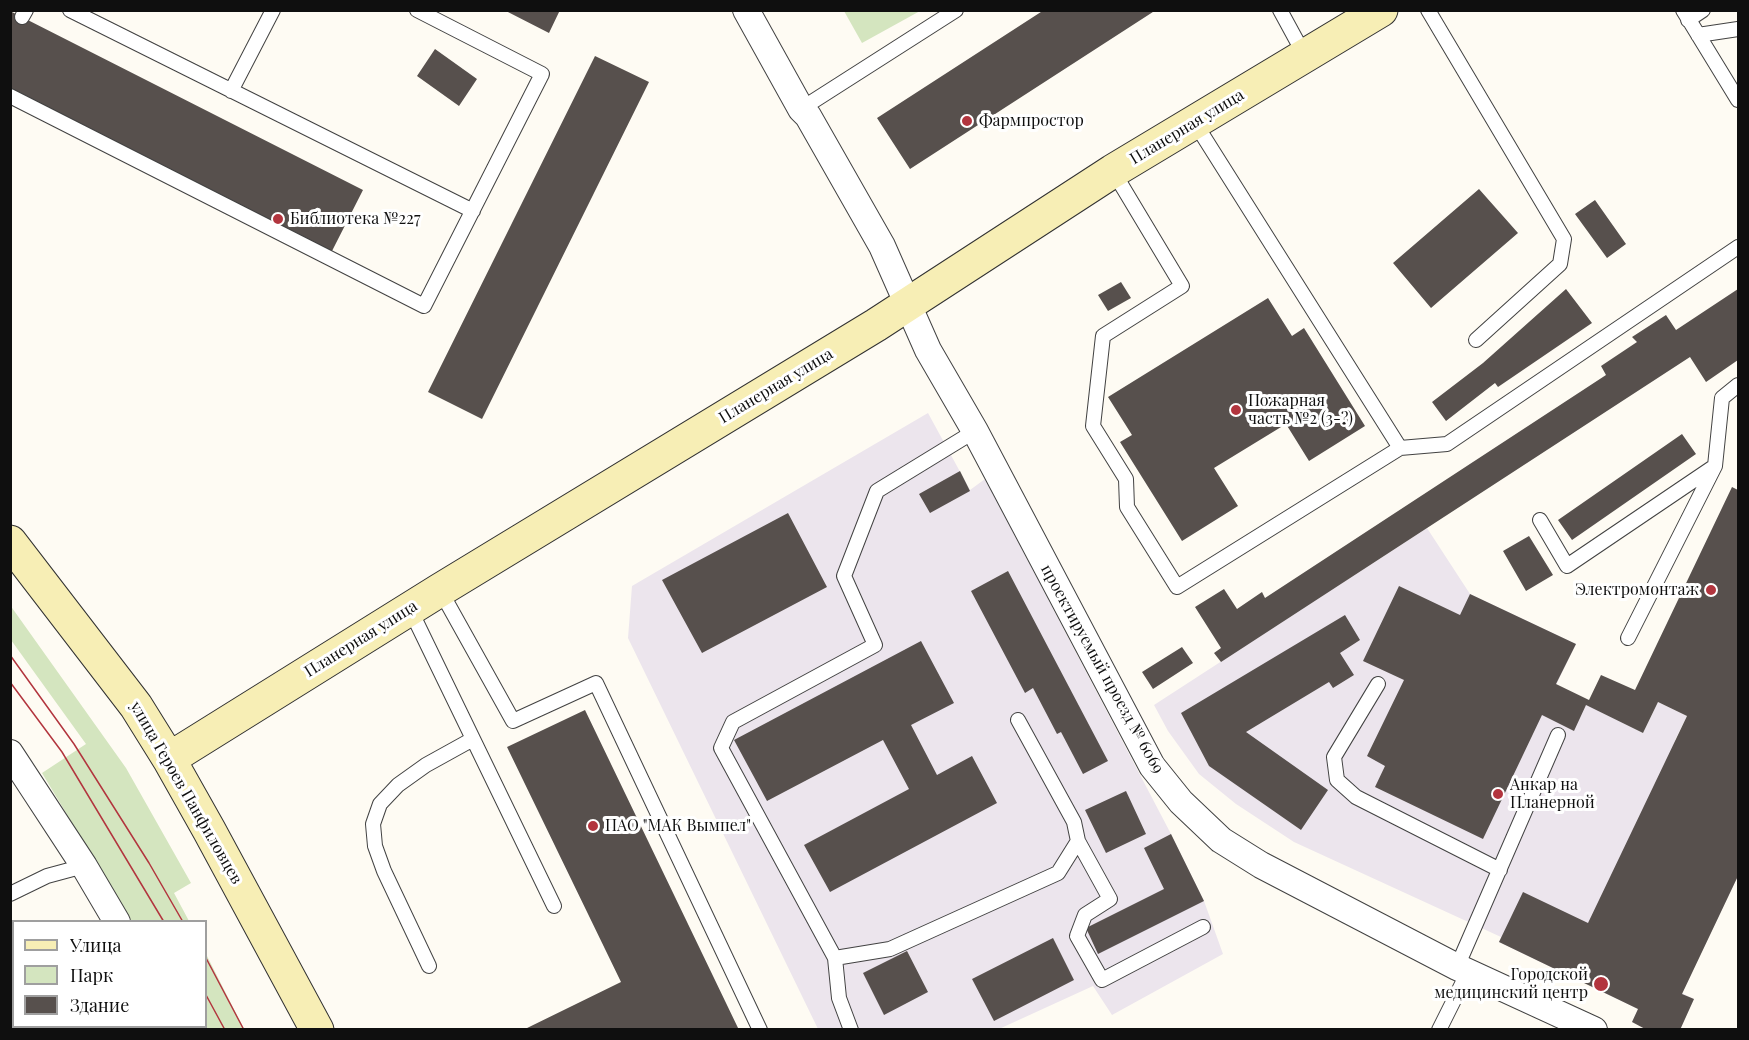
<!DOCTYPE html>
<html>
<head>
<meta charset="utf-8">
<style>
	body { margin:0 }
	#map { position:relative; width:1749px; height:1040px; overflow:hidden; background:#fefbf3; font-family:"Playfair Display",serif }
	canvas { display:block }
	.frame { position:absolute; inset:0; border:12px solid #0f0f0f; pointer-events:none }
	.legend { position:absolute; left:12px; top:920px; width:195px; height:108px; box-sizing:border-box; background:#fff; border:2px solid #9f9f9f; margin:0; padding:8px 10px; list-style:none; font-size:18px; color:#0f0f0f }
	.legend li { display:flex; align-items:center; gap:12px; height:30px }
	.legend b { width:30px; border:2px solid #9f9f9f }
</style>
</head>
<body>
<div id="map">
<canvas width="1749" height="1040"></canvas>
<div class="frame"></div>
<ul class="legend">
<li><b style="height:8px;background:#f7eeb5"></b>Улица</li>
<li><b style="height:16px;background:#d4e5bf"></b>Парк</li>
<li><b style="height:16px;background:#57504d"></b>Здание</li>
</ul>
</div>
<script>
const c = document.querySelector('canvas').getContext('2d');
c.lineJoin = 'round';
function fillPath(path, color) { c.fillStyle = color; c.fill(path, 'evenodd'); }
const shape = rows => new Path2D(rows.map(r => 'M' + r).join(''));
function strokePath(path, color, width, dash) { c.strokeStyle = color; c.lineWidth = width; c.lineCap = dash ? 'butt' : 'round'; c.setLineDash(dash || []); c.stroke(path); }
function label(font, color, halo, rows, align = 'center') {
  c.font = font + ' "Playfair Display",serif'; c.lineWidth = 6; c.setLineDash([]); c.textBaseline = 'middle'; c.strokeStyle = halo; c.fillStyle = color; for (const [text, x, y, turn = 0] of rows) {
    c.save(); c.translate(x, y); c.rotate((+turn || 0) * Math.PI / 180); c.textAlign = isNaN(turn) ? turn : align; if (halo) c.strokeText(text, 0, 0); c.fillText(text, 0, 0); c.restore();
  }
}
const industrial = shape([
	[928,413,970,490,985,479,1171,834,1204,901,1223,954,1112,1015,1093,986,999,1029,818,1029,628,638,632,586],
	[1427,528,1470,594,1576,644,1556,685,1587,705,1643,733,1658,702,1687,716,1675,740,1738,771,1738,876,1682,993,1694,999,1680,1029,1647,1029,1632,1022,1638,1009,1499,942,1501,937,1294,842,1236,804,1199,774,1168,731,1154,705]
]);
const green = shape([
	[844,11,920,11,862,43],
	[10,605,126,768,191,883,174,893,189,921,131,921,42,773,86,744,11,640],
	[206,954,244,1029,190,1029,189,1027,206,1026]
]);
const building = shape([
	[504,10,560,10,549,33],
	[1044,10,1156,10,910,169,877,118],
	[10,11,363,190,332,251,10,88],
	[435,49,477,79,459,106,417,76],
	[595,56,649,82,482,419,428,392],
	[1479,189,1518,233,1431,308,1393,263],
	[1595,200,1626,244,1607,258,1575,214],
	[1121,282,1131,298,1108,311,1098,295],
	[1566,289,1592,323,1498,387,1495,383,1446,421,1432,402,1483,363],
	[1738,289,1738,360,1706,382,1690,357,1221,662,1214,653,1221,648,1195,607,1224,589,1237,609,1262,592,1265,598,1606,375,1601,366,1637,342,1632,337,1666,315,1676,330],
	[1268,298,1292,336,1304,328,1365,426,1309,461,1286,424,1214,468,1238,506,1182,541,1120,442,1132,435,1108,397],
	[1682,434,1696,454,1572,540,1558,520],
	[960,471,970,491,930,513,919,494],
	[1732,487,1738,490,1738,876,1682,994,1694,999,1680,1030,1647,1030,1632,1022,1638,1009,1499,942,1523,892,1588,923,1687,716,1658,702,1643,733,1586,705,1574,731,1542,715,1483,839,1375,787,1385,766,1367,756,1404,680,1363,661,1399,586,1460,615,1470,594,1576,644,1556,684,1589,700,1601,675,1635,690],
	[788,513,827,587,702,653,662,580],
	[1529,536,1553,575,1526,591,1503,551],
	[1008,571,1108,761,1083,774,1061,732,1057,734,1033,688,1025,693,971,591],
	[1345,615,1360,640,1340,653,1354,675,1333,688,1329,682,1246,732,1328,790,1301,830,1209,766,1181,713],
	[921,641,954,703,911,725,937,775,972,756,997,803,830,892,804,845,909,789,883,740,767,801,734,740],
	[1182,647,1193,663,1153,689,1142,672],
	[585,710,739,1030,523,1030,621,982,507,747],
	[1126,791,1146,834,1106,853,1085,810],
	[1171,834,1204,901,1098,954,1086,928,1164,889,1144,848],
	[1053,938,1074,980,994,1021,972,979],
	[907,951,928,992,884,1015,863,973],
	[10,979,14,980,14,1026,42,1026,49,1030,10,1030]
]);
const service = shape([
	[70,10,473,211],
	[1280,10,1305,56],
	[1428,10,1564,239,1560,264,1476,340],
	[1683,10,1738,100],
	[22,17,26,10],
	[1688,20,1703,10],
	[1698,35,1738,29],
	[231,91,273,10],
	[10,96,424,306,542,74,417,10],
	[801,109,956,10],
	[1113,171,1182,286,1103,336,1093,426,1126,479,1127,507,1177,587,1400,448,1195,123],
	[975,431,877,491,844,576,875,645,733,722,721,748,835,958,890,949,1058,873,1078,841,1074,822,1018,720],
	[1400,448,1447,444,1738,247],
	[1540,520,1567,566,1712,468],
	[440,590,513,721,596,683,760,1030],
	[410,609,554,906],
	[1628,638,1715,466,1722,398,1738,385],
	[1378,684,1334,757,1337,780,1356,797,1500,870],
	[1078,841,1110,899,1085,915,1077,936,1102,980,1203,927],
	[10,894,47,876,84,866],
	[835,958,839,998,851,1030],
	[429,966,384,871,375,846,373,824,380,804,398,785,426,765,473,739],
	[1457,967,1558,735],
	[1439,1030,1468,972]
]);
const minor = shape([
	[746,10,801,109,808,116,882,246,928,350,975,431,1152,766,1181,802,1221,840,1261,865,1457,967,1594,1030],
	[10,753,84,866,117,922],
	[177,1026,178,1030]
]);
const secondary = shape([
	[10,542,136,706,169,759,209,830,317,1030],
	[169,759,440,590,876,325,1113,171,1381,10]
]);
const tram = shape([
	[10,655,74,744,149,863,183,922],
	[10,682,62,752,164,922],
	[206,958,244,1030],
	[206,995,225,1030]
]);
const markers = [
	[967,121,6,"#b2353e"],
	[278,219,6,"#b2353e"],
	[1236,410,6,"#b2353e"],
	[1711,590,6,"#b2353e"],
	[1498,794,6,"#b2353e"],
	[593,826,6,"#b2353e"],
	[1601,984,8,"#b2353e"]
];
const poiNames = [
	["Фармпростор",979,121],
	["Библиотека №227",290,219],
	["Пожарная",1248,401],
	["часть №2 (3-?)",1248,419],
	["Электромонтаж",1699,590,"right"],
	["Анкар на",1510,785],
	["Планерной",1510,803],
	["ПАО \"МАК Вымпел\"",605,826],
	["Городской",1588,975,"right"],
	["медицинский центр",1588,993,"right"]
];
const streetNames = [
	["Планерная улица",1187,127,-31],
	["Планерная улица",776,386,-31],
	["Планерная улица",361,639,-32],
	["проектируемый проезд № 6069",1102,669,61],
	["улица Героев Панфиловцев",186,793,60]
];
fillPath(industrial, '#ece5ed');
fillPath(green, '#d4e5bf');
fillPath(building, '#57504d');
strokePath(service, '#424242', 16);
strokePath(minor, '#424242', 28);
strokePath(secondary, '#313131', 35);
strokePath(service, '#fff', 14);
strokePath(minor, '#fff', 26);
strokePath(secondary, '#f7eeb5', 33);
strokePath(tram, '#b2353e', 1.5);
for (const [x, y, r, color] of markers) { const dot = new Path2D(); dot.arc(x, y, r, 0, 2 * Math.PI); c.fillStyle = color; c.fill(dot); strokePath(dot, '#fff', 2); }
label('16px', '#0f0f0f', '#fff', poiNames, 'left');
label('16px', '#0f0f0f', '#fff', streetNames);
</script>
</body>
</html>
